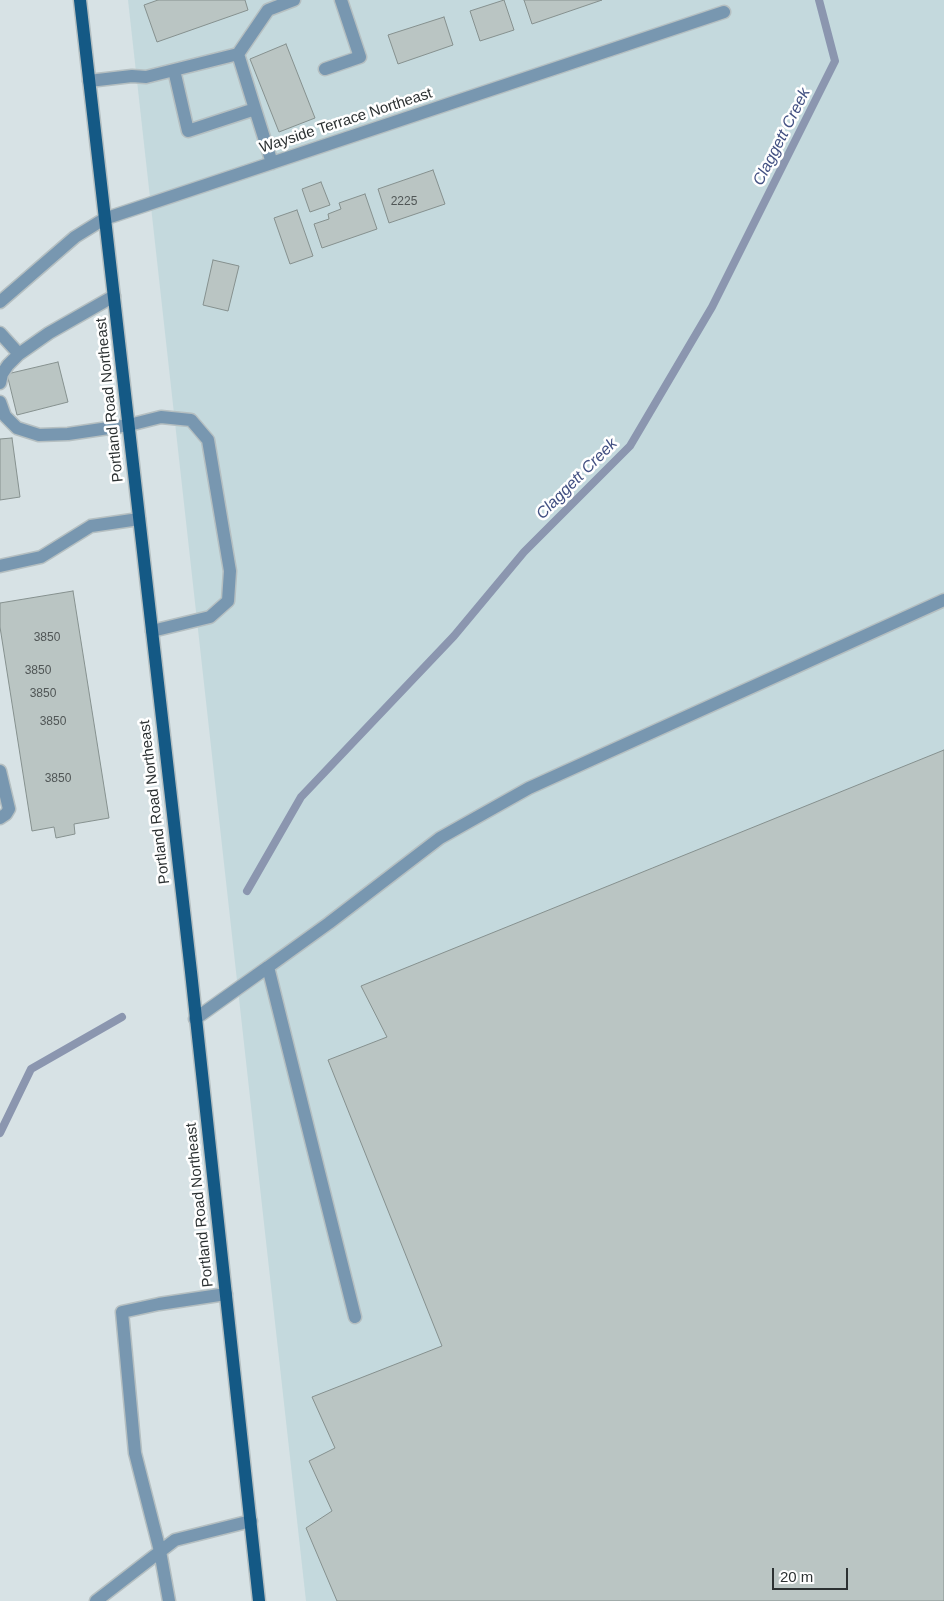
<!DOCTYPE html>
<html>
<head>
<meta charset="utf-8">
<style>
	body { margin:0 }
	#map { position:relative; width:944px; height:1601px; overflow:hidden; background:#d7e2e5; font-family:Arial,sans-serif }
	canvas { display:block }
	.scale { position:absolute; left:772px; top:1568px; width:76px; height:22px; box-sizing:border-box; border:2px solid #2c3132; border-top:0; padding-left:6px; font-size:15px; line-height:18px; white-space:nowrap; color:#2c3132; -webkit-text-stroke:4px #fff; paint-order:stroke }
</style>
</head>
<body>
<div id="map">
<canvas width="944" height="1601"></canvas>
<div class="scale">20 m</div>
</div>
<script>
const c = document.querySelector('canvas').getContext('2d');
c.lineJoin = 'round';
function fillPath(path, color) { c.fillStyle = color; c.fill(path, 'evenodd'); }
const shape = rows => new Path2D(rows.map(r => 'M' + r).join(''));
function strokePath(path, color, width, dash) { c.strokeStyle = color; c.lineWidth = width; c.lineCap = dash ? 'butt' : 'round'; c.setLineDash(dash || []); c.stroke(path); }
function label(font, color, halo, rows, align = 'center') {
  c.font = font + ' Arial,sans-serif'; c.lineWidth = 5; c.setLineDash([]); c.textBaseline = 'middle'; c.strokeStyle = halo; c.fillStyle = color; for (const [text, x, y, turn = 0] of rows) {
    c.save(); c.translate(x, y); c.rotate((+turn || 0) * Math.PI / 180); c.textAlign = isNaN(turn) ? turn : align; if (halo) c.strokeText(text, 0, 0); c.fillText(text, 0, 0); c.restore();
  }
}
const built = shape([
	[128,0,944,0,944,1601,306,1601]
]);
const stream = shape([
	[247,891,301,797,454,636,524,552,630,446,712,307,835,61,819,0],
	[0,1133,31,1069,122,1017]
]);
const building = shape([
	[158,0,245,0,248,10,157,42,144,5,158,0],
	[504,0,514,30,480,41,470,11,504,0],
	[524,0,602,0,532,24,524,0],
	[444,17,453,45,398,64,388,35,444,17],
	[286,44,315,118,279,132,250,59,286,44],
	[433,170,445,204,389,223,378,189,433,170],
	[321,182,330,205,310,212,302,189,321,182],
	[365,194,377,229,322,248,314,224,329,219,328,214,341,209,339,203,365,194],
	[297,210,313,256,290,264,274,218,297,210],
	[213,260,239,266,228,311,203,305,213,260],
	[58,362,68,402,17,415,7,374,58,362],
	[12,438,20,497,0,500,0,439,12,438],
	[73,591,109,818,74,824,75,834,56,838,54,827,32,831,0,627,0,603,73,591],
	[944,750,944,1601,337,1601,306,1528,332,1511,309,1461,335,1448,312,1397,442,1346,328,1060,387,1037,361,986,944,750]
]);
const minor = shape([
	[325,69,360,57,341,0],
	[174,70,188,131,255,109,238,54],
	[89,81,132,76,146,77,238,54,268,10,294,0],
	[255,109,272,163],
	[0,302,75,237,104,219,724,12],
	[0,333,19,354],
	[0,383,2,374,8,365,19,354,49,333,114,296],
	[0,402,5,416,17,428,39,435,68,434,129,425,161,417,191,420,208,440,230,571,228,601,210,617,152,631],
	[0,566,41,557,91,526,139,519],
	[0,771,9,809,6,814,0,818],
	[268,967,329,923,440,838,529,788,944,600],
	[195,1019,268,967,355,1317],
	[96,1601,175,1540,251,1521],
	[169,1601,160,1551,135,1453,122,1312,159,1304,226,1294]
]);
const major = shape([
	[80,0,191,972,259,1601]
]);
const numberNames = [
	["2225",404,202],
	["3850",47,638],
	["3850",38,671],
	["3850",43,694],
	["3850",53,722],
	["3850",58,779]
];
const streetNames = [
	["Wayside Terrace Northeast",346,121,-18],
	["Portland Road Northeast",110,400,-96],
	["Portland Road Northeast",155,802,-97],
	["Portland Road Northeast",200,1205,-96]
];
const waterNames = [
	["Claggett Creek",782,137,-63],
	["Claggett Creek",577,479,-45]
];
fillPath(built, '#c4d9dd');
strokePath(stream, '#8b96af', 8);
fillPath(building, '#bac5c3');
strokePath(building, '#86918f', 1);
strokePath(minor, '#b5bfc1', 15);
strokePath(major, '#b5bfc1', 15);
strokePath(minor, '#7897b0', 12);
strokePath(major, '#145985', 12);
label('12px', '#505656', null, numberNames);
label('15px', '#2c3132', '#fff', streetNames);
label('italic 16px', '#425082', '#fff', waterNames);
</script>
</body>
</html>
